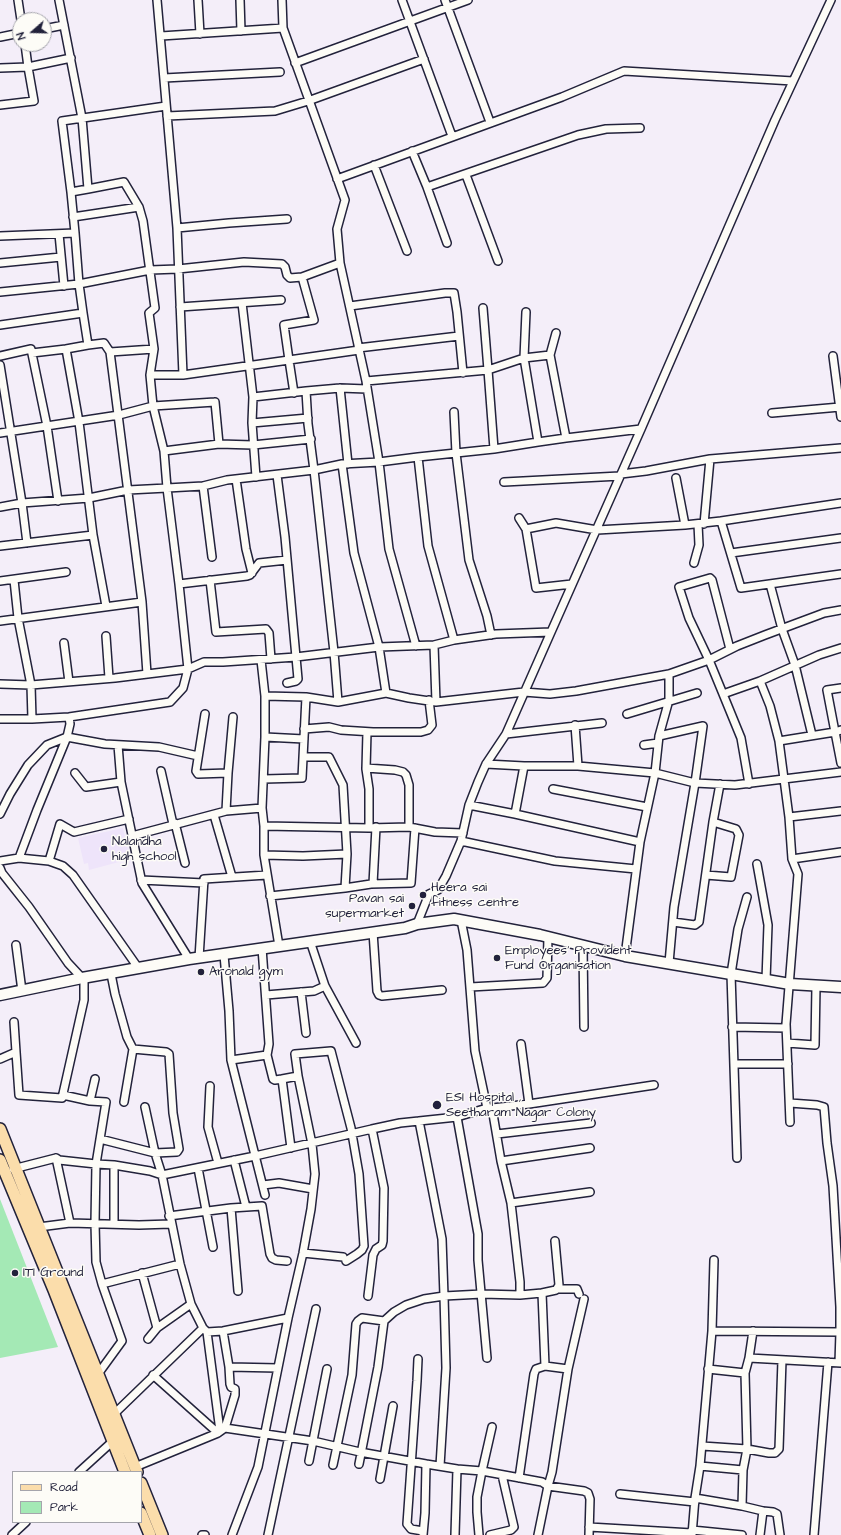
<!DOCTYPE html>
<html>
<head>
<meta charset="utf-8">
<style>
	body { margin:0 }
	#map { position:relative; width:841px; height:1535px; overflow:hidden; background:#f4eef9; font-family:"Architects Daughter",sans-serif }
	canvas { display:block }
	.legend { position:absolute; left:12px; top:1471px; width:130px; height:52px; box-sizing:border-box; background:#fdfcf7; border:1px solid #a5a5ac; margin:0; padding:5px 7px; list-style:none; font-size:12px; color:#22223b }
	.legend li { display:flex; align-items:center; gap:8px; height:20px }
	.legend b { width:20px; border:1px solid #a5a5ac }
	.north { position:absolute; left:12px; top:12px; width:40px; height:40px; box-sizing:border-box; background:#fdfcf7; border:1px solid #a5a5ac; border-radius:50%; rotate:250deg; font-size:11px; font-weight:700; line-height:16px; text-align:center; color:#22223b }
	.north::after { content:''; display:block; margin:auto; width:14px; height:18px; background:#22223b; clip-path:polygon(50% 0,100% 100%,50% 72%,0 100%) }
</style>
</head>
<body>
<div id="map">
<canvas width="841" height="1535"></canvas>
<ul class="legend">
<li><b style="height:5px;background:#fbddab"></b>Road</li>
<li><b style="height:11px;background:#a4e9b5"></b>Park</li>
</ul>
<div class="north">N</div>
</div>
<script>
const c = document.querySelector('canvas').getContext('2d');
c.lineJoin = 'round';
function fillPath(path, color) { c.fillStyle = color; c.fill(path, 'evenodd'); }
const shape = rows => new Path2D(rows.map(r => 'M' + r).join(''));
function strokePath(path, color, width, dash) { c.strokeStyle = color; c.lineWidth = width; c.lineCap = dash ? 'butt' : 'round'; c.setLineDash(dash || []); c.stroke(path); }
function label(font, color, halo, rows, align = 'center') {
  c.font = font + ' "Architects Daughter",sans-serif'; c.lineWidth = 3; c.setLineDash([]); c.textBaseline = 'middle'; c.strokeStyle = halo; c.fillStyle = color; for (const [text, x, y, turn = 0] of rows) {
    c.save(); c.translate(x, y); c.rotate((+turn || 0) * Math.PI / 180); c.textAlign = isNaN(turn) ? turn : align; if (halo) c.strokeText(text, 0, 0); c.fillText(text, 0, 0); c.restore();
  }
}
const built = shape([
	[123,828,130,859,89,870,88,863,84,864,78,838]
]);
const green = shape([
	[0,1199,58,1347,0,1358]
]);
const street = shape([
	[18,0,21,20],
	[59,0,82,118,88,189,71,192],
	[198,0,200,34],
	[240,0,241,31],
	[282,0,283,28],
	[402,0,452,136],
	[445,0,490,122],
	[44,29,64,25],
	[161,36,283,28,345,200,337,229,340,263,366,381,379,462,389,549,416,646],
	[0,37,20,33],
	[25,44,28,67,71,58],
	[295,63,468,0],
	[0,68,28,67,34,101,0,105],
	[164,78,280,72],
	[167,116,275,111,308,101,424,59],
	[412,151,427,187,447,243],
	[374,165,407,251],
	[466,175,498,261],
	[337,179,562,97,624,71,793,81],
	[427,187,578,135,606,129,640,128],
	[88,189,124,182,139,207],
	[177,228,229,223,287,219],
	[75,233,79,284,150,270,178,269,244,262,282,264,285,267,287,275,290,278,302,277],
	[59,234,64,286],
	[0,236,75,233,71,192,62,121,166,106],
	[0,263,61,257],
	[0,292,79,284,83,313],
	[242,303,253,397,252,423],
	[350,306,445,293,454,293,457,312,463,373],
	[180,307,281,300],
	[483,308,488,370,524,358,550,355],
	[526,312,524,358,538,442,566,438],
	[0,325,83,313,88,345,66,349,79,422,93,535,0,546],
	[556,333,550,355,566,438,641,429],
	[88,345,104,343,110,352,142,602,147,674],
	[358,348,459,336],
	[110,352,154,349],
	[32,353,66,349],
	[0,356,31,349,47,426,58,501],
	[833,356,841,417],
	[0,365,22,503,89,498,128,490,167,488,179,584,188,669,183,688,170,702,69,717,32,719,31,685,18,618,14,580],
	[150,375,183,375,177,228,157,0],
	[183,375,289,360,284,325,314,320,302,277,340,263],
	[366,381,488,370,494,449,538,442],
	[340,388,348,464],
	[306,391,340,388,367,389],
	[294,393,289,360,359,350],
	[215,402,219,444,164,451,153,406,215,402],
	[454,412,456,453,469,560,487,616,491,635],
	[772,413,840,407],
	[0,433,119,415,153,406,150,375,154,349,149,313,155,308,143,221,139,207,73,217],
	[219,444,253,445,311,439],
	[164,451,167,488,203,486,227,480,314,470,308,424,306,391,253,397],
	[342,464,354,553,379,647,386,693],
	[621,474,646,471,710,459,841,448],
	[277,475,285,537,298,679,296,681,287,683],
	[256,477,252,423,308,418],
	[676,478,685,525],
	[236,479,246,549,252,573],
	[504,482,620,476],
	[203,486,212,557],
	[841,503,721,521,741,588,841,574],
	[0,507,22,503,27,543],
	[519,518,526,529,536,588,572,584],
	[704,524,710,459],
	[526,529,556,523,597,530,685,525,721,521],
	[93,535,106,606],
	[731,553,841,538],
	[694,563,699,545,698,524],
	[210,580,216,632,266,629,269,633,271,659],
	[0,581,66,572],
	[179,584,247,576,250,575,259,563,287,560],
	[770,584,782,629,795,665,812,735],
	[0,621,142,602],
	[551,632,641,429,775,120,831,0],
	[106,636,109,678],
	[64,643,69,682],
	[434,645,436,702],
	[261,660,265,696,265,737,262,808,264,826,264,855,279,946],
	[760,681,819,655,841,648],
	[0,684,31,685,115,678,188,669,204,662,223,662,296,657,379,647,434,645,454,640],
	[723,694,741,738,749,784],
	[265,696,306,697,338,702,386,693,409,698,436,702,524,692,550,694,576,691,669,674,709,660,689,618,679,587,710,578,712,580,730,649],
	[338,702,334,652,314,470,342,464,379,462,418,457],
	[205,714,196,771,198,774,228,773,226,811],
	[627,714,697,693],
	[0,719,32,719],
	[575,725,578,766],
	[304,729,329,727,341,730,373,732,421,732,428,730,432,725,429,700],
	[841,730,835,732,841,763],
	[367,732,366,769,369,789,369,828],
	[506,734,602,723],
	[659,736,703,726,695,783,674,907,669,963],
	[265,737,304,739],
	[779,741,835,732,827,690,841,688],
	[118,745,121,782],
	[644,745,658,743],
	[486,764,524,766,578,766,655,773,695,783,735,785,841,772],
	[366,768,395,770,403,772,406,775,409,785,409,827],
	[161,771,173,824],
	[75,773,86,787,121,782,142,883,189,959],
	[228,773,233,717],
	[264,779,302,778,306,697],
	[553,789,647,807],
	[469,805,515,814,640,842],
	[0,814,10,794,28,765,47,745,67,737,105,744,159,747,198,756],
	[515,814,524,766],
	[214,815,232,877],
	[789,817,841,811],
	[175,823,185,863],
	[264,826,369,828,409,827,435,832,463,833],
	[132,836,226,811,262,808],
	[461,841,555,861,636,869],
	[264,855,303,856,347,854],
	[19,858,49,861,60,824,74,832,129,819],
	[792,859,841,852],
	[0,861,19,858,37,810,67,737,70,724,69,717],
	[49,861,63,866,73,875,139,969],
	[757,864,768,925,766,980],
	[0,868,2,873,29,907,68,963,82,978,84,982,84,1000,62,1098,19,1095,16,1052],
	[706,875,731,877,739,835,736,829,713,822],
	[141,880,204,883],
	[373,884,376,827],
	[345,888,371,884,411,883,415,828],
	[270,896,345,888,347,854,343,785,329,757,304,757],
	[673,922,695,925,699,922,713,822,720,784],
	[417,924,429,894,438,890,446,876,461,841,469,805,478,782,486,764,506,734,551,632,496,634,454,640,428,546,418,457,494,449],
	[373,932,377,991,379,995,382,996,442,990],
	[310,941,325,986,356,1043],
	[16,945,22,991],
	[583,945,584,1027],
	[262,948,269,1044,267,1055,273,1079,275,1080,282,1079,291,1148],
	[224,955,229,1011,231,1060,265,1195],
	[625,956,640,842,655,773,659,736,669,700,669,674],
	[199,958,204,879,267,875],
	[111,974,115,994,127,1037,133,1049,124,1102],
	[470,987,543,983,547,978,548,937],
	[301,992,306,1033],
	[266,995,314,991,325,986],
	[732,1027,786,1028],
	[787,1043,815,1045,816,986],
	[521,1044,529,1104],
	[0,1059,16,1052,14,1022],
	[231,1060,267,1055],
	[734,1064,788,1064],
	[298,1076,295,1054,331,1051,351,1128,359,1174,364,1246,362,1250,357,1254,346,1261],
	[210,1086,208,1127,218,1163],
	[63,1095,90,1101,106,1102,96,1164,95,1223,96,1262,102,1284],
	[90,1101,95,1079],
	[790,1103,817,1105,824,1107,827,1143,833,1186,840,1307,840,1332],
	[492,1108,529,1104,654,1085],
	[457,1117,478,1234,478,1260,487,1358],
	[419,1121,442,1239,444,1296,482,1294,520,1295,520,1282,511,1203,501,1161,492,1108,487,1108],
	[790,1122,786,1024,798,874,792,859,789,817,779,741,770,706,760,681,723,694,709,660,737,646,765,635,824,613,841,610],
	[497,1134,591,1123],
	[100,1139,155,1153,177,1152,179,1149,173,1113,169,1054,166,1052,133,1049],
	[56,1158,59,1160,96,1164,114,1165,150,1171,162,1175,255,1156,372,1129],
	[737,1158,731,974,738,929,747,897],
	[234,1160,246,1207],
	[501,1161,590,1148],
	[198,1168,213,1247],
	[13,1169,56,1158,70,1223,39,1227],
	[263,1185,279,1183,313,1189],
	[511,1203,590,1192],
	[231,1208,262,1206,270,1254,272,1258,276,1260,287,1261],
	[169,1216,231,1208,238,1291],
	[70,1223,139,1225,171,1224],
	[114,1224,114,1165],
	[303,1253,343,1257],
	[142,1273,157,1328],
	[558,1289,577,1289,579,1294],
	[542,1293,556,1290,559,1285,555,1241],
	[368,1296,373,1255,376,1249,382,1245,383,1241,384,1188,372,1129,400,1123,457,1117,487,1108,475,1051,467,950,461,920],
	[203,1328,207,1332,220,1431],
	[223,1331,229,1367,230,1384,231,1387,235,1389,235,1395,225,1428],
	[712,1331,840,1332,839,1363],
	[207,1332,223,1331,288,1318],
	[148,1339,157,1328,191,1304],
	[749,1358,753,1331],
	[418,1359,417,1381,407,1524,411,1529,423,1531],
	[545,1366,568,1369,584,1299],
	[229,1367,278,1368],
	[708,1369,745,1373],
	[98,1374,122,1341,102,1284,180,1264],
	[153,1375,218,1433],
	[112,1416,203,1328,191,1304,180,1264,162,1175,155,1153,145,1107],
	[492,1427,482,1471,542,1482,548,1486,584,1491,588,1493,590,1499,589,1535],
	[702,1446,747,1449,745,1373,749,1358,841,1363],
	[309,1461,327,1369],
	[359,1464,378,1367,384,1321,394,1312,406,1305,424,1299,444,1296,446,1368,440,1466],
	[426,1464,457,1469,455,1535],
	[333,1465,352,1375,356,1324,358,1321,362,1318,384,1321],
	[700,1466,743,1470],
	[135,1467,218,1433,225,1428,313,1441,360,1452,426,1464,425,1513,423,1535],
	[457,1469,482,1471,477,1497,477,1512,479,1535],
	[79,1472,113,1441],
	[519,1478,534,1374,536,1369,545,1366,542,1293,520,1295],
	[380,1479,393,1406],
	[620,1494,695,1502],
	[695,1498,742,1506,743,1470,747,1449,769,1453,775,1453,779,1449,782,1360],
	[742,1506,763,1511,760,1535],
	[763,1511,773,1512,777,1514,780,1535],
	[589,1527,692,1533],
	[692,1530,742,1535],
	[12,1535,26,1522],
	[202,1535,205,1535],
	[232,1535,258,1467,288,1318,303,1253,311,1209,315,1174,312,1144,298,1076,282,1079],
	[268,1535,316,1309],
	[490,1535,511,1530,514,1527,502,1475],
	[538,1535,548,1486,552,1472,568,1369],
	[692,1535,695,1498,700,1466,712,1331,714,1260],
	[814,1535,828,1362]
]);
const secondary = shape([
	[0,995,82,978,189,959,405,928,417,924,454,919,540,935,625,956,790,984,841,987]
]);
const primary = shape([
	[0,1129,137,1472],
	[0,1160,54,1290,125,1472],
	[141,1483,162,1535],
	[141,1513,150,1535]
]);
const markers = [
	[104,849,4,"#22223b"],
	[423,895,4,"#22223b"],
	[412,906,4,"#22223b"],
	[497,958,4,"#22223b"],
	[201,972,4,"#22223b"],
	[437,1105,5,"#22223b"],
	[15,1273,4,"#22223b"]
];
const poiNames = [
	["Nalandha",112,842],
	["high school",112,857],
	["Heera sai",431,888],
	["fitness centre",431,903],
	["Pavan sai",404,899,"right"],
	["supermarket",404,914,"right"],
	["Employees' Provident",505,951],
	["Fund Organisation",505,966],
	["Aronald gym",209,972],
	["ESI Hospital ,",446,1098],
	["Seetharam Nagar Colony",446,1113],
	["ITI Ground",23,1273]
];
fillPath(built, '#eee4fa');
fillPath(green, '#a4e9b5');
strokePath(street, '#22223b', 10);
strokePath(secondary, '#22223b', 13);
strokePath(primary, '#22223b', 14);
strokePath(street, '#fdfcf7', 7);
strokePath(secondary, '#fdfcf7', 10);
strokePath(primary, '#fbddab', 11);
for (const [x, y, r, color] of markers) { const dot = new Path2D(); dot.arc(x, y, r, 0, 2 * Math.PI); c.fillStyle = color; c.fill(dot); strokePath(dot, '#fdfcf7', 1.5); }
label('13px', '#22223b', '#fdfcf7', poiNames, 'left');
</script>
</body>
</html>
